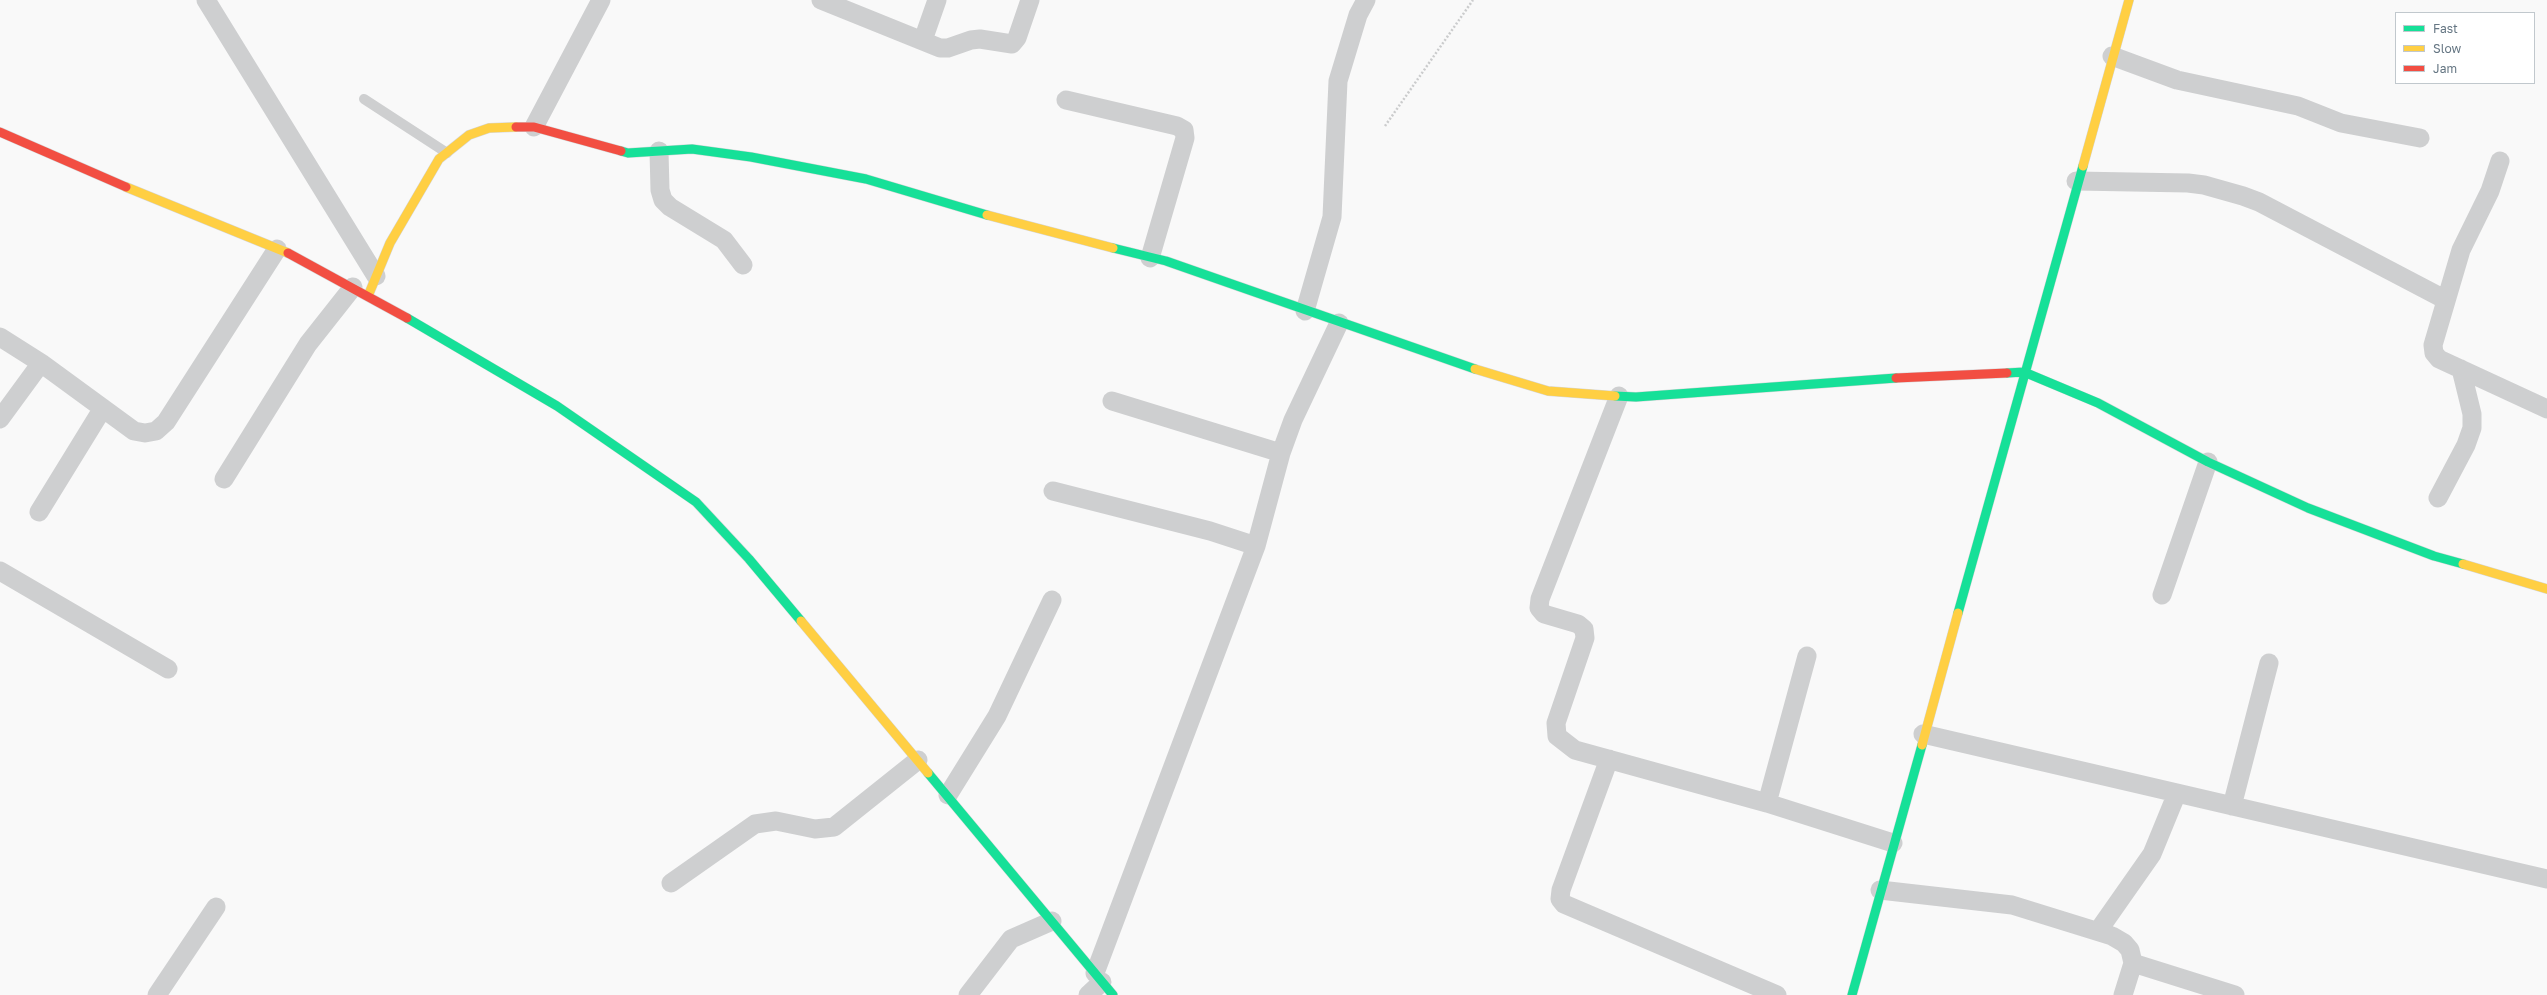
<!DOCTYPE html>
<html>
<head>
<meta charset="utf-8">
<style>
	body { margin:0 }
	#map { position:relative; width:2547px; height:995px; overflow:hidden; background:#f9f9f9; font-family:"Golos Text",sans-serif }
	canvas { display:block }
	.legend { position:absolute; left:2395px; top:12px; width:140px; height:72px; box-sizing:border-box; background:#fff; border:1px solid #c1c8cd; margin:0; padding:5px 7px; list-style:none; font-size:12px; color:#657683 }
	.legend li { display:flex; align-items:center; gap:8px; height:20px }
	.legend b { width:20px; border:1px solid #c1c8cd }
</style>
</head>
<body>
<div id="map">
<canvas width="2547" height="995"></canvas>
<ul class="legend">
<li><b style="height:5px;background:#16e098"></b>Fast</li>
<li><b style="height:5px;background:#ffcf43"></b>Slow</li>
<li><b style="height:5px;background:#f24e42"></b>Jam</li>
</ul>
</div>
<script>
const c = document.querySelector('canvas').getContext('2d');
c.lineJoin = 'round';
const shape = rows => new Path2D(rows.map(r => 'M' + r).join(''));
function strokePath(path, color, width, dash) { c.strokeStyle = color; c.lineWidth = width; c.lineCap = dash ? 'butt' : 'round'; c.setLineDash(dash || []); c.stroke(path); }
const path = shape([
	[1385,126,1473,0]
]);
const lane = shape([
	[364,99,447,153]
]);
const street = shape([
	[206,0,376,276],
	[821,0,940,48,948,48,971,40,980,39,1012,44,1017,38,1030,0],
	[923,40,937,0],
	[2112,56,2177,80,2298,106,2341,123,2420,138],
	[1066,100,1177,126,1184,130,1185,138,1150,258],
	[534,127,601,0],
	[659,151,660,190,663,200,670,207,724,240,743,265],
	[2500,161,2490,191,2461,250,2433,345,2434,353,2439,359,2547,409],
	[2076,181,2188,183,2204,185,2243,196,2259,202,2446,300],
	[1305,311,1332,217,1338,81,1358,15,1366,0],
	[0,337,41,363,134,431,145,433,156,431,166,422,277,249],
	[1619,396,1540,599,1539,608,1544,614,1578,624,1584,629,1585,638,1556,723,1557,736,1575,750,1767,803,1893,843],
	[1112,401,1281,453],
	[0,419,41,363],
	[224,479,308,344,353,287],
	[1053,491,1210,531,1256,546],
	[2438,498,2466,445,2472,428,2472,414,2461,369],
	[39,512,103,408],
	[0,571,168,669],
	[2162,595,2208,462],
	[1923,734,2547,879],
	[1609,759,1561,890,1560,899,1564,904,1777,995],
	[948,795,997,716,1052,600],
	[1767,803,1807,656],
	[2232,806,2269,663],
	[671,883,755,824,776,821,815,829,834,827,918,760],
	[1880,890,2012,905,2112,936,2124,943,2130,950,2133,963,2123,995],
	[2098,931,2152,854,2177,793],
	[2133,963,2235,995],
	[1095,973,1256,546,1281,453,1293,420,1339,323],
	[157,995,216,907],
	[968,995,1011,939,1052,921],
	[1088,995,1102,982]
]);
const fast = shape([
	[621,151,628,153,692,149,751,157,866,179,987,215],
	[1113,248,1166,261,1475,369],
	[407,318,557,406,696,502,749,559,801,621],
	[2007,373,2024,372,2098,403,2208,462,2308,508,2434,556,2463,564],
	[1615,396,1636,397,1896,378],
	[1958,613,2083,166],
	[928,773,1113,995],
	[1852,995,1922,745]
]);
const slow = shape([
	[2083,166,2129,0],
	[126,187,288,253],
	[987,215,1113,248],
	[368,296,390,243,439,159,469,135,489,128,516,127],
	[1475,369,1548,391,1615,396],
	[2463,564,2547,589],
	[801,621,928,773],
	[1922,745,1958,613]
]);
const jam = shape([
	[516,127,534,127,621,151],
	[0,132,126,187],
	[288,253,407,318],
	[1896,378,2007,373]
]);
strokePath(fast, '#d5d6d7', 10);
strokePath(slow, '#d5d6d7', 10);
strokePath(jam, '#d5d6d7', 10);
strokePath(path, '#cbcccd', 2.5, [2, 2]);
strokePath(lane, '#cecfd0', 10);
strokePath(street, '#cecfd0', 19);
strokePath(fast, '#16e098', 9);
strokePath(slow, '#ffcf43', 9);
strokePath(jam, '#f24e42', 9);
</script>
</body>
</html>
